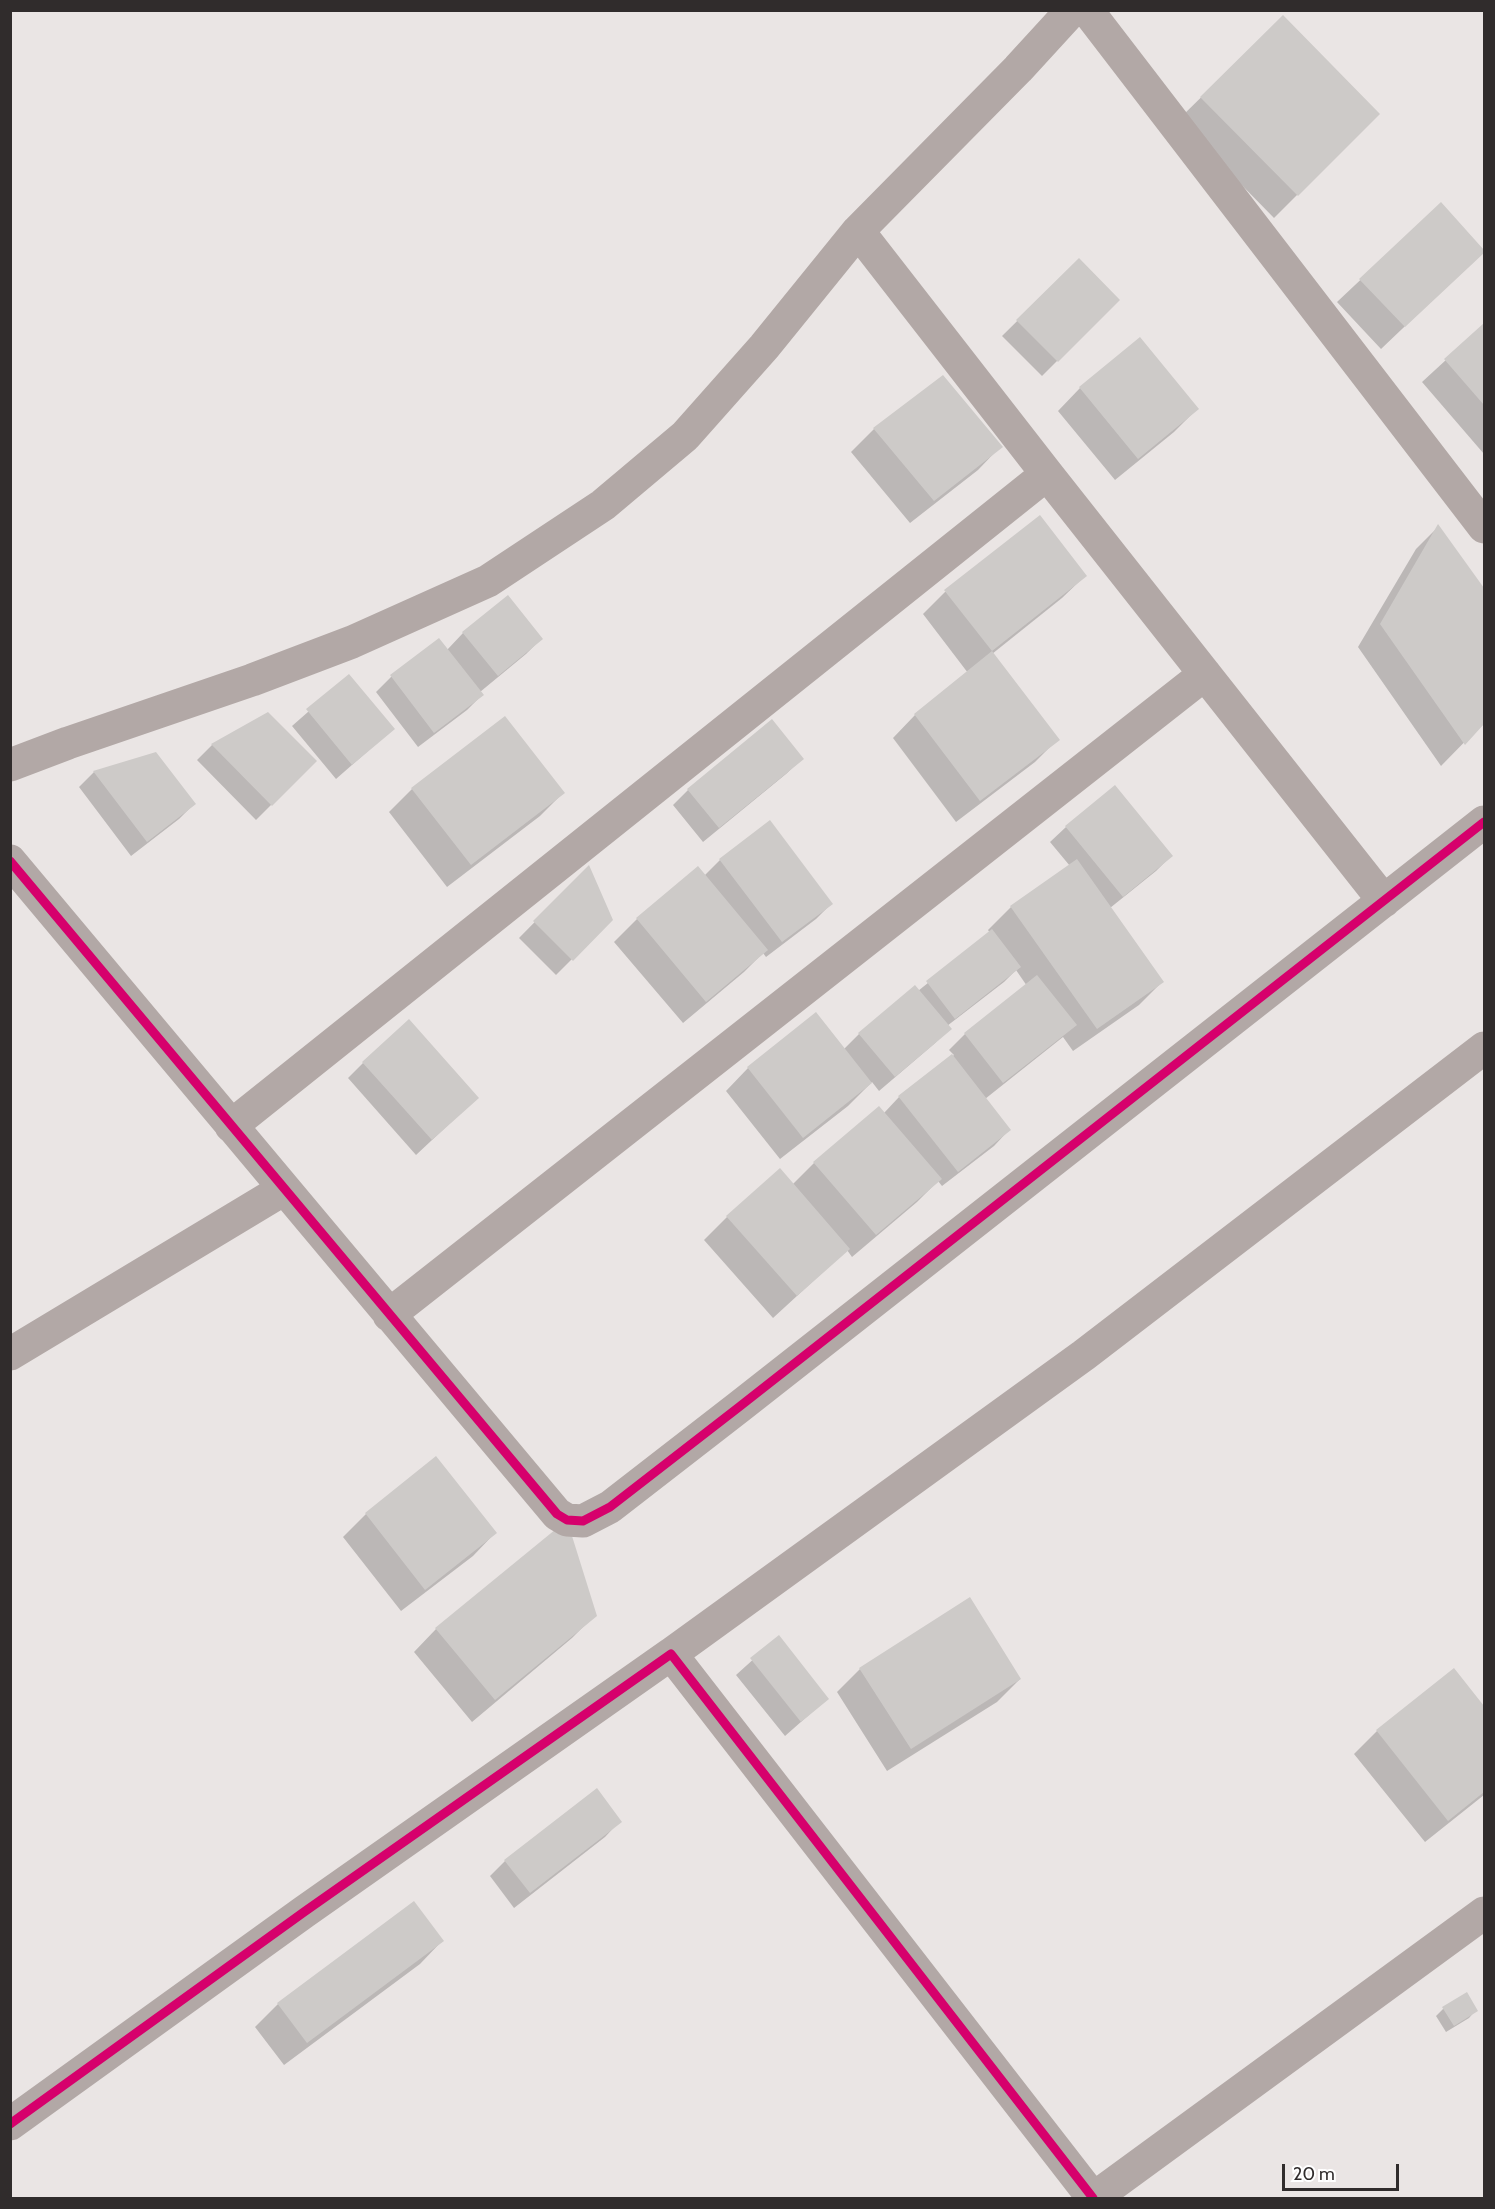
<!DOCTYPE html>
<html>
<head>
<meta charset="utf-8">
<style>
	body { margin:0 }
	#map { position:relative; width:1495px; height:2209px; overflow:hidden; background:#eae5e4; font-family:Cabin,sans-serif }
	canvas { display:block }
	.frame { position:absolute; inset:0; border:12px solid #302c2c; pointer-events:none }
	.scale { position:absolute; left:1282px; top:2164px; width:117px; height:27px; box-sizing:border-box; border:3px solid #302c2c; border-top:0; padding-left:8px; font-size:18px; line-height:21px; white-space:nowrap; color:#302c2c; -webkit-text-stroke:4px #fff; paint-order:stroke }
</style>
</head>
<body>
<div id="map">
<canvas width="1495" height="2209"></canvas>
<div class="frame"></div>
<div class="scale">20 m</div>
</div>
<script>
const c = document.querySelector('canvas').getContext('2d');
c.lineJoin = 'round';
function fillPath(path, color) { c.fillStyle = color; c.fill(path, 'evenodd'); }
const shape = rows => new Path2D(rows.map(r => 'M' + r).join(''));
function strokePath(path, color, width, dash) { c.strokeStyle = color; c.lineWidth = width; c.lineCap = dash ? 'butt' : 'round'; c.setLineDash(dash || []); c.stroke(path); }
const shadow = shape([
	[1283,17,1378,114,1274,218,1178,120],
	[1441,204,1484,251,1381,349,1337,302],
	[1079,260,1118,300,1042,376,1002,336],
	[1484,325,1484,454,1422,382],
	[943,377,1000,447,978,470,910,523,851,452,874,429],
	[1080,388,1197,409,1174,432,1115,480,1058,411],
	[1438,527,1484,591,1484,722,1441,766,1358,647,1416,549],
	[1085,576,1062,598,992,654,1058,739,1035,762,956,822,893,738,915,715,968,673,923,614,945,592],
	[507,597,541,639,526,654,480,692,482,695,467,710,418,747,376,692,391,677,439,640,447,650,463,633],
	[349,676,393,729,336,779,292,726],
	[268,714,315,761,256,820,197,760,212,745],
	[505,718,563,793,540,816,447,887,389,812,412,789],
	[802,759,786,774,703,842,673,805,688,790],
	[94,772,194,804,179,819,131,856,79,787],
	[770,823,831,904,816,919,766,957,763,953,744,972,683,1023,614,942,637,919,704,876,720,860],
	[1066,827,1171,856,1156,871,1110,908,1162,982,1139,1005,1073,1051,1063,1037,985,1099,1009,1130,994,1146,942,1186,938,1181,917,1202,852,1257,847,1250,773,1318,704,1240,727,1217,792,1185,814,1163,884,1113,899,1097,954,1055,949,1050,965,1034,1027,986,1016,970,1004,982,947,1026,950,1029,934,1044,879,1091,872,1082,848,1106,780,1159,726,1091,748,1068,844,1049,859,1034,918,991,990,933,988,930,1011,907,1070,866,1050,842],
	[588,868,611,920,556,975,519,938],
	[363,1063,477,1098,416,1155,348,1078],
	[436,1459,495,1533,473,1556,401,1611,343,1537,366,1514],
	[595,1615,572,1638,472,1722,414,1652,436,1629],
	[778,1637,827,1699,785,1736,736,1675],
	[860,1669,1020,1679,997,1702,887,1771,837,1692],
	[1454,1671,1484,1709,1484,1795,1425,1842,1354,1754,1377,1731],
	[597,1790,620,1821,605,1837,514,1908,490,1876,505,1861],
	[442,1941,420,1964,284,2065,255,2027,278,2004],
	[1443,2009,1476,2010,1469,2018,1446,2032,1436,2016]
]);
const building = shape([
	[1283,15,1380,114,1298,196,1200,97],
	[1441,202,1484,250,1484,253,1405,327,1359,279],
	[1079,258,1120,300,1058,362,1016,320],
	[1484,323,1484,405,1444,359],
	[1140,337,1199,409,1138,459,1079,387],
	[943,375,1003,447,934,501,873,428],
	[1040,515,1087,576,992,651,944,590],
	[1438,524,1484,588,1484,724,1465,745,1380,624],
	[508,595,543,639,498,676,462,632],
	[439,638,484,695,434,733,390,675],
	[992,651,1060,740,980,801,914,714],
	[349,674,395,729,352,765,306,709],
	[268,712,317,761,272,806,211,744],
	[505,716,565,793,471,865,411,788],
	[772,719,804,759,719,828,687,789],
	[156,752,196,804,147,842,93,771],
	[1115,785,1173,856,1123,897,1065,826],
	[770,820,833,904,782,942,719,859],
	[1077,859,1164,982,1097,1029,1010,906],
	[589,865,613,920,573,961,533,921],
	[698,866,768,950,706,1002,636,918],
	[992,929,1021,967,955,1019,926,981],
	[1037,975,1077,1025,1003,1083,964,1033],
	[915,985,952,1029,895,1077,858,1033],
	[816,1012,872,1083,803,1138,747,1067],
	[409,1019,479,1098,432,1140,362,1062],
	[952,1054,1011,1130,958,1172,898,1096],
	[879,1106,942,1179,876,1235,813,1162],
	[780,1168,850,1249,797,1296,726,1216],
	[436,1456,497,1533,425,1590,365,1513],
	[567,1520,597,1616,495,1700,435,1628],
	[970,1597,1021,1679,911,1749,859,1668],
	[779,1635,829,1699,801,1722,750,1658],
	[1454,1668,1484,1706,1484,1792,1448,1821,1376,1730],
	[597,1788,622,1822,530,1893,504,1860],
	[414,1901,444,1941,307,2043,277,2003],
	[1467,1992,1478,2011,1454,2026,1442,2007]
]);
const minor = shape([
	[1087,10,1484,527],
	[858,231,1047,474,1384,901],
	[10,765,68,743,252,680,352,642,488,581,603,505,685,436,764,347,858,231,1018,69,1072,10],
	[10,861,557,1514,567,1520,583,1521,610,1507,739,1407,1484,822],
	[231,1126,1047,474],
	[389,1315,1205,674],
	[10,1354,284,1189],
	[671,1654,1084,1355,1484,1048],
	[10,2124,304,1912,671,1654,1093,2198],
	[1094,2198,1484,1913]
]);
const cycleway = shape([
	[10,861,557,1514,567,1520,583,1521,610,1507,739,1407,1484,822],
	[10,2124,304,1912,671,1654,1093,2198]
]);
fillPath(shadow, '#0003');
fillPath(building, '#cdcac8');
strokePath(minor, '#b2a8a6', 33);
strokePath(cycleway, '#d6006c', 9);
</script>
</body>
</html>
